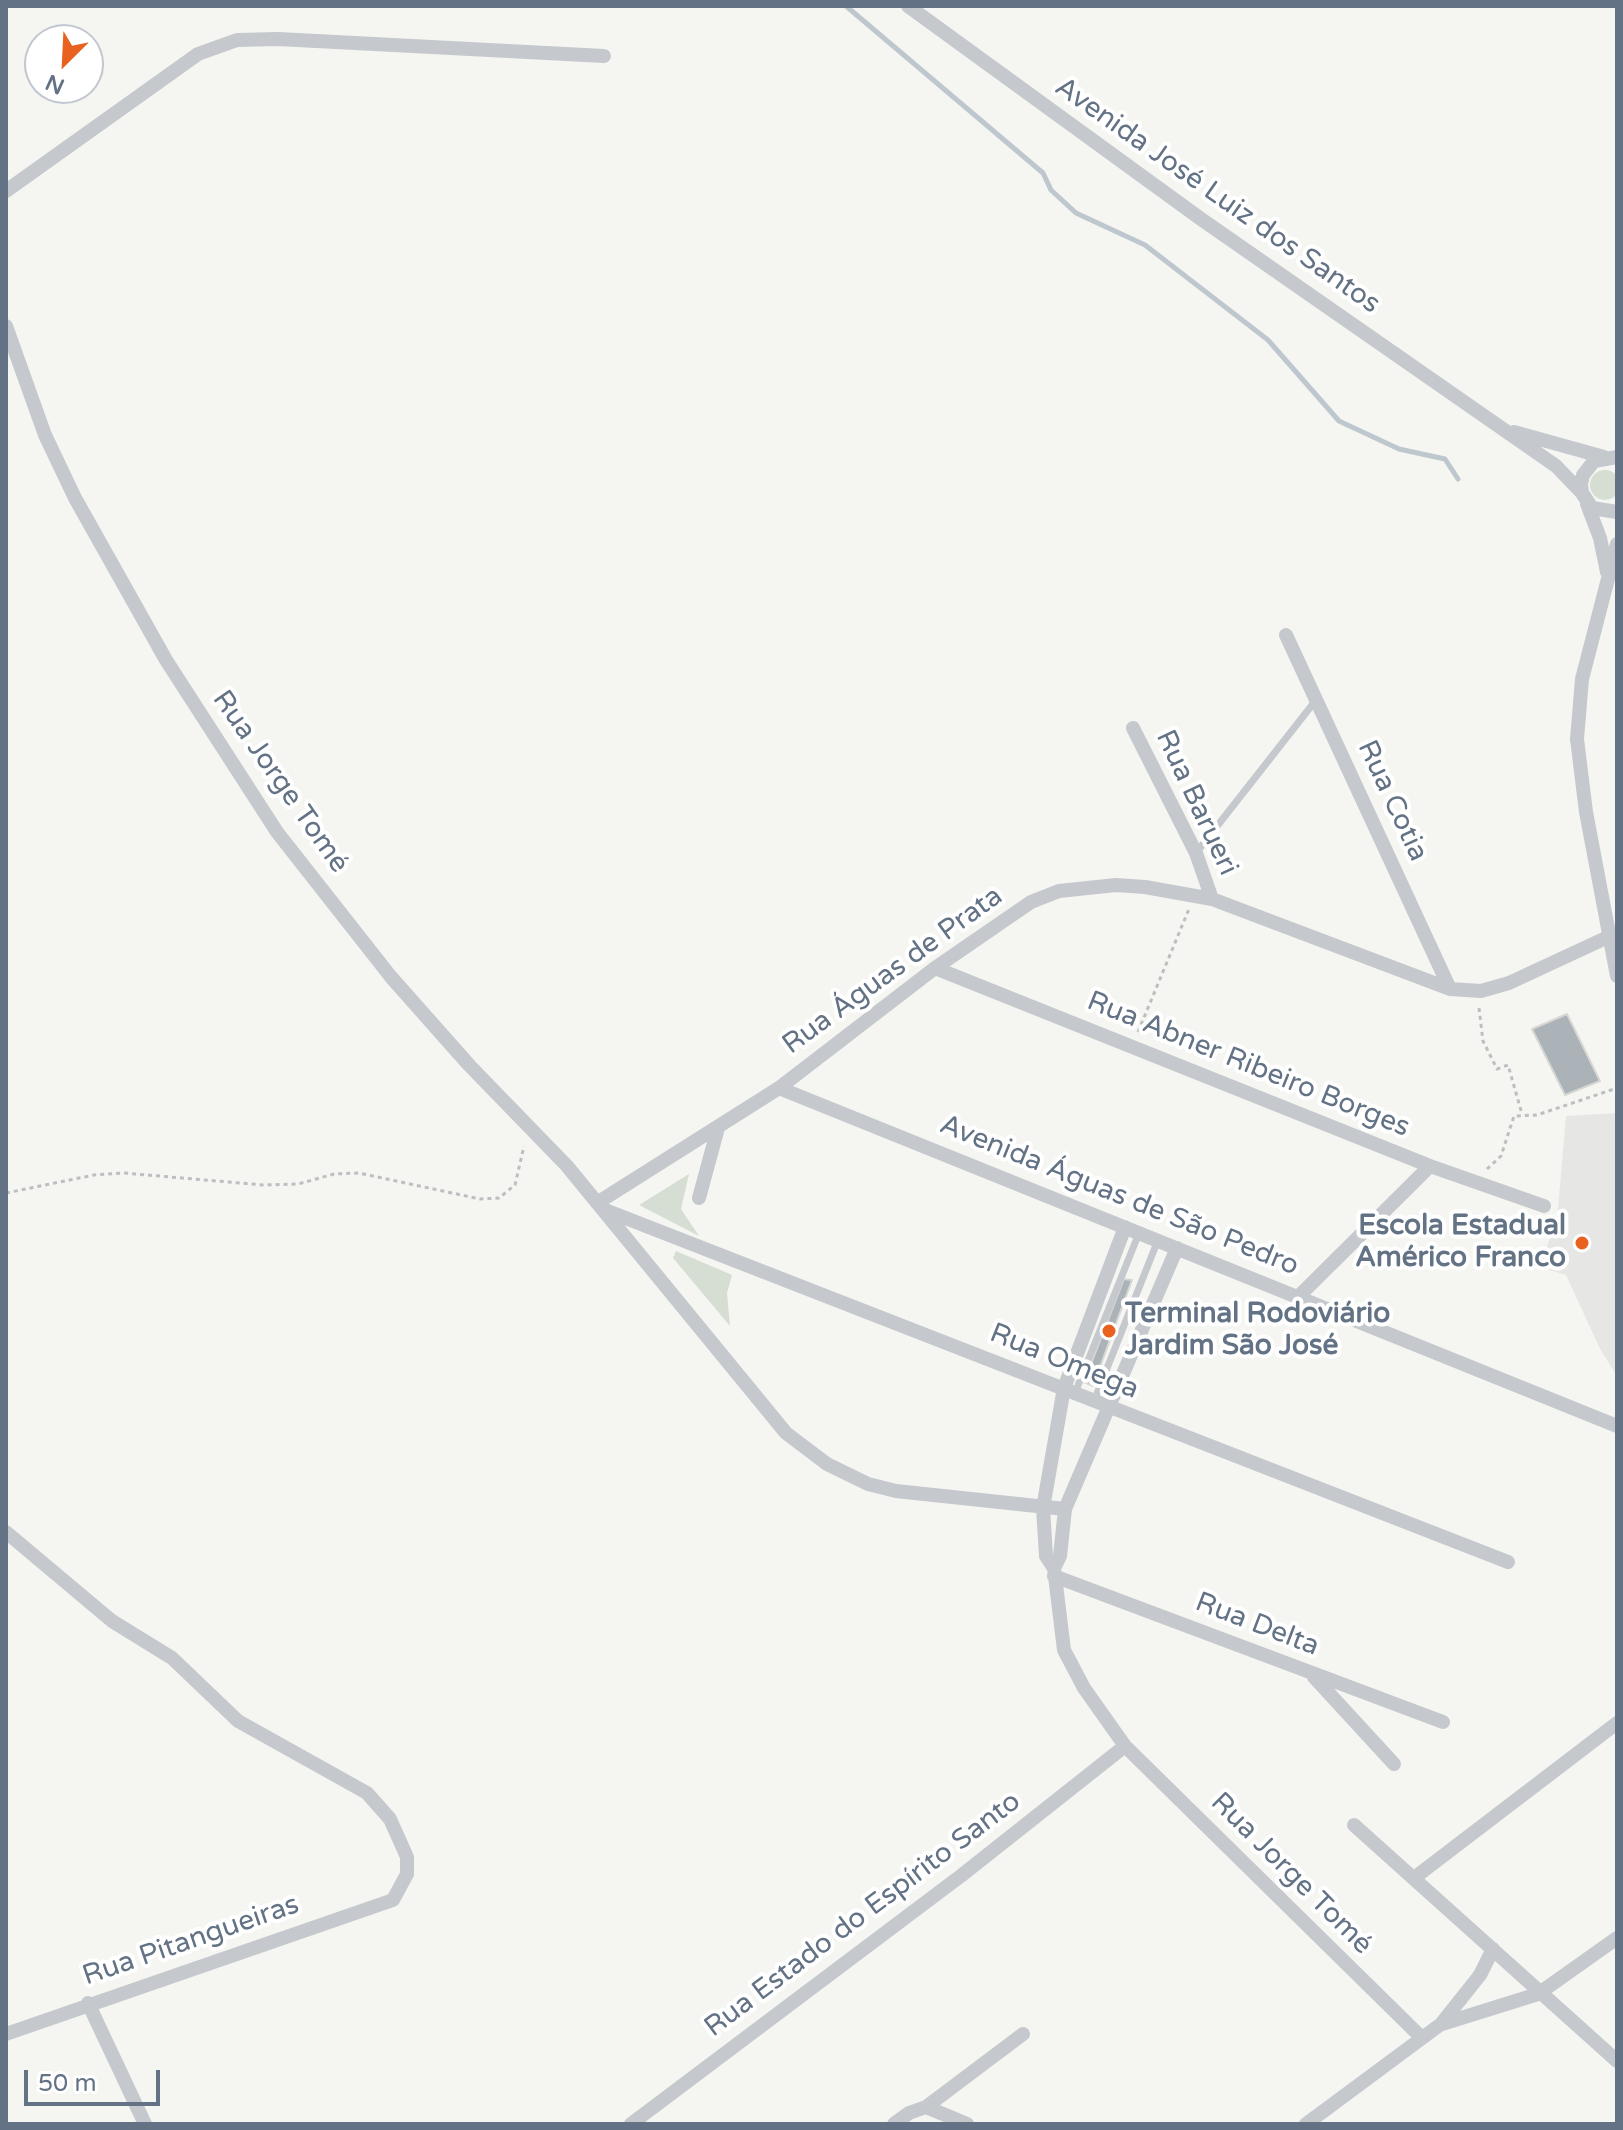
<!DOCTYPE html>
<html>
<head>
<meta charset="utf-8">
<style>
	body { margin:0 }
	#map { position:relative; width:1623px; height:2130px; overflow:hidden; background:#f5f6f2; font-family:"Varela Round",sans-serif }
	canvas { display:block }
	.frame { position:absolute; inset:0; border:8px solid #637284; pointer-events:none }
	.north { position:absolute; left:24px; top:24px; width:80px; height:80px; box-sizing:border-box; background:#fff; border:2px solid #c1c7ce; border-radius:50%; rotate:204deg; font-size:22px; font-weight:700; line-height:32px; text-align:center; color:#637284 }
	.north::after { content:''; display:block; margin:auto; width:28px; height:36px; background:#e9611e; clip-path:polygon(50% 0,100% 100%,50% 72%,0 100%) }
	.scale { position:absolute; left:24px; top:2070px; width:136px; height:36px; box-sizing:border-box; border:4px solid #637284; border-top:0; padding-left:10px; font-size:24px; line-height:28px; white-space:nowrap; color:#637284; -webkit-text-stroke:6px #fff; paint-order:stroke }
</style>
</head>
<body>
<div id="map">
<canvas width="1623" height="2130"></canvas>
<div class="frame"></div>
<div class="north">N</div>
<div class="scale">50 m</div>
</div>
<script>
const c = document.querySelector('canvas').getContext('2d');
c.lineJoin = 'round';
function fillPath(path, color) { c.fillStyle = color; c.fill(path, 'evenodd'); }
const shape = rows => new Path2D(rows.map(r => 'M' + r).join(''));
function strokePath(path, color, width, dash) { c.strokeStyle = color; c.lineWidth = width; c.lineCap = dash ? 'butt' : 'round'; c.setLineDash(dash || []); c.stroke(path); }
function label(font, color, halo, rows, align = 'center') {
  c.font = font + ' "Varela Round",sans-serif'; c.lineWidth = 8; c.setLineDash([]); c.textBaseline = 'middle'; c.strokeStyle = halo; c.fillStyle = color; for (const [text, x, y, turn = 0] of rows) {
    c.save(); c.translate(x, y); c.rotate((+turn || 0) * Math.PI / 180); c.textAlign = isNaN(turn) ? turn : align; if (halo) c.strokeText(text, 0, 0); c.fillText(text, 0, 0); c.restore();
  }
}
const built = shape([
	[1617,1113,1617,1376,1600,1349,1566,1275,1539,1267,1557,1220,1566,1116]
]);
const green = shape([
	'1590 485a15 15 0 1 1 30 0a15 15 0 1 1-30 0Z',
	[689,1174,681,1209,699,1236,639,1205],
	[676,1251,732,1275,727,1293,730,1326,673,1258]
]);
const stream = shape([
	[846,6,1043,173,1051,190,1076,213,1145,245,1268,340,1339,421,1399,449,1445,459,1458,479]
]);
const building = shape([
	[1567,1014,1600,1081,1565,1095,1532,1029,1567,1014],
	[1124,1279,1132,1280,1093,1386,1084,1382,1124,1279]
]);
const path = shape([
	[1479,1008,1483,1041,1497,1069,1508,1065,1522,1114],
	[1138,1032,1189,909],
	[1487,1169,1501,1156,1514,1116,1537,1115,1617,1088],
	[6,1193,94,1175,124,1173,263,1185,298,1184,334,1174,359,1173,480,1199,499,1198,515,1185,524,1146]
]);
const lane = shape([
	[1196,853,1316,700],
	[1075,1393,1139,1233],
	[1094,1401,1158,1240]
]);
const street = shape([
	[908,6,1201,219,1556,466,1582,493],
	[6,191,198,54,237,40,278,39,604,56],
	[6,326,45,435,75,498,166,660,277,832,391,977,469,1065,567,1166,786,1433,827,1464,868,1484,896,1491,1065,1509],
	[1514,432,1604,457],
	[1617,457,1594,461,1583,475,1581,484,1582,493,1592,508,1617,512],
	[1587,504,1600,538,1607,572],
	[1617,544,1582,679,1577,739,1586,812,1617,976],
	[1286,635,1450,989],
	[1133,728,1196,853,1212,899],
	[935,968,1430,1166,1544,1206],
	[779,1088,1617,1426],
	[699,1198,718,1128],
	[597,1203,779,1088,935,968,1031,902,1059,891,1116,885,1145,887,1212,899,1450,989,1481,991,1509,983,1608,937],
	[605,1210,1508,1562],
	[1125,1227,1064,1388,1043,1508,1046,1556,1054,1568,1064,1650,1084,1688,1125,1746,1422,2038],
	[1298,1297,1430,1166],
	[6,1532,112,1621,172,1658,238,1721,367,1793,390,1819,407,1857,407,1874,393,1900,6,2034],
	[1054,1568,1060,1556,1065,1509,1177,1248],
	[1054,1576,1443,1722],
	[1314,1677,1394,1764],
	[1354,1825,1617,2061],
	[1414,1878,1617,1723],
	[88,2003,145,2124],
	[1442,2024,1538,1994,1617,1938],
	[926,2107,967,2124],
	[631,2124,962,1875,1125,1746],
	[894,2124,909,2113,926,2107,1023,2034],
	[1306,2124,1441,2024,1480,1975,1493,1949]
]);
const markers = [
	[1582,1243,8,"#e9611e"],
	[1109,1331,8,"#e9611e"]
];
const streetNames = [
	["Avenida José Luiz dos Santos",1217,196,35],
	["Rua Jorge Tomé",280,782,55],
	["Rua Cotia",1392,801,65],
	["Rua Barueri",1196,803,65],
	["Rua Águas de Prata",893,971,-36],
	["Rua Abner Ribeiro Borges",1248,1065,22],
	["Avenida Águas de São Pedro",1119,1196,22],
	["Rua Omega",1064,1362,22],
	["Rua Delta",1257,1625,21],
	["Rua Jorge Tomé",1291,1874,45],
	["Rua Estado do Espírito Santo",863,1915,-37],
	["Rua Pitangueiras",191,1941,-19]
];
const poiNames = [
	["Escola Estadual",1566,1227],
	["Américo Franco",1566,1259],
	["Terminal Rodoviário",1125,1315,"left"],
	["Jardim São José",1125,1347,"left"]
];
fillPath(built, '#e6e7e5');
fillPath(green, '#d6ddd3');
strokePath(stream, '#bec7ce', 5);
fillPath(building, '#abb2b8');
strokePath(building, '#d7d7d4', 2);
strokePath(path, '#bcbfc1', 3, [4, 4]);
strokePath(lane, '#c5c8cc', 7);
strokePath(street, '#c5c8cc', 14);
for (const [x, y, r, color] of markers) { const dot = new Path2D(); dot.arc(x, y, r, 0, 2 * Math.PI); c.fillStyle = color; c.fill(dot); strokePath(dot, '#fff', 3); }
label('28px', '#637284', '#fff', streetNames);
label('bold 28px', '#637284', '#fff', poiNames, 'right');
</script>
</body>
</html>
